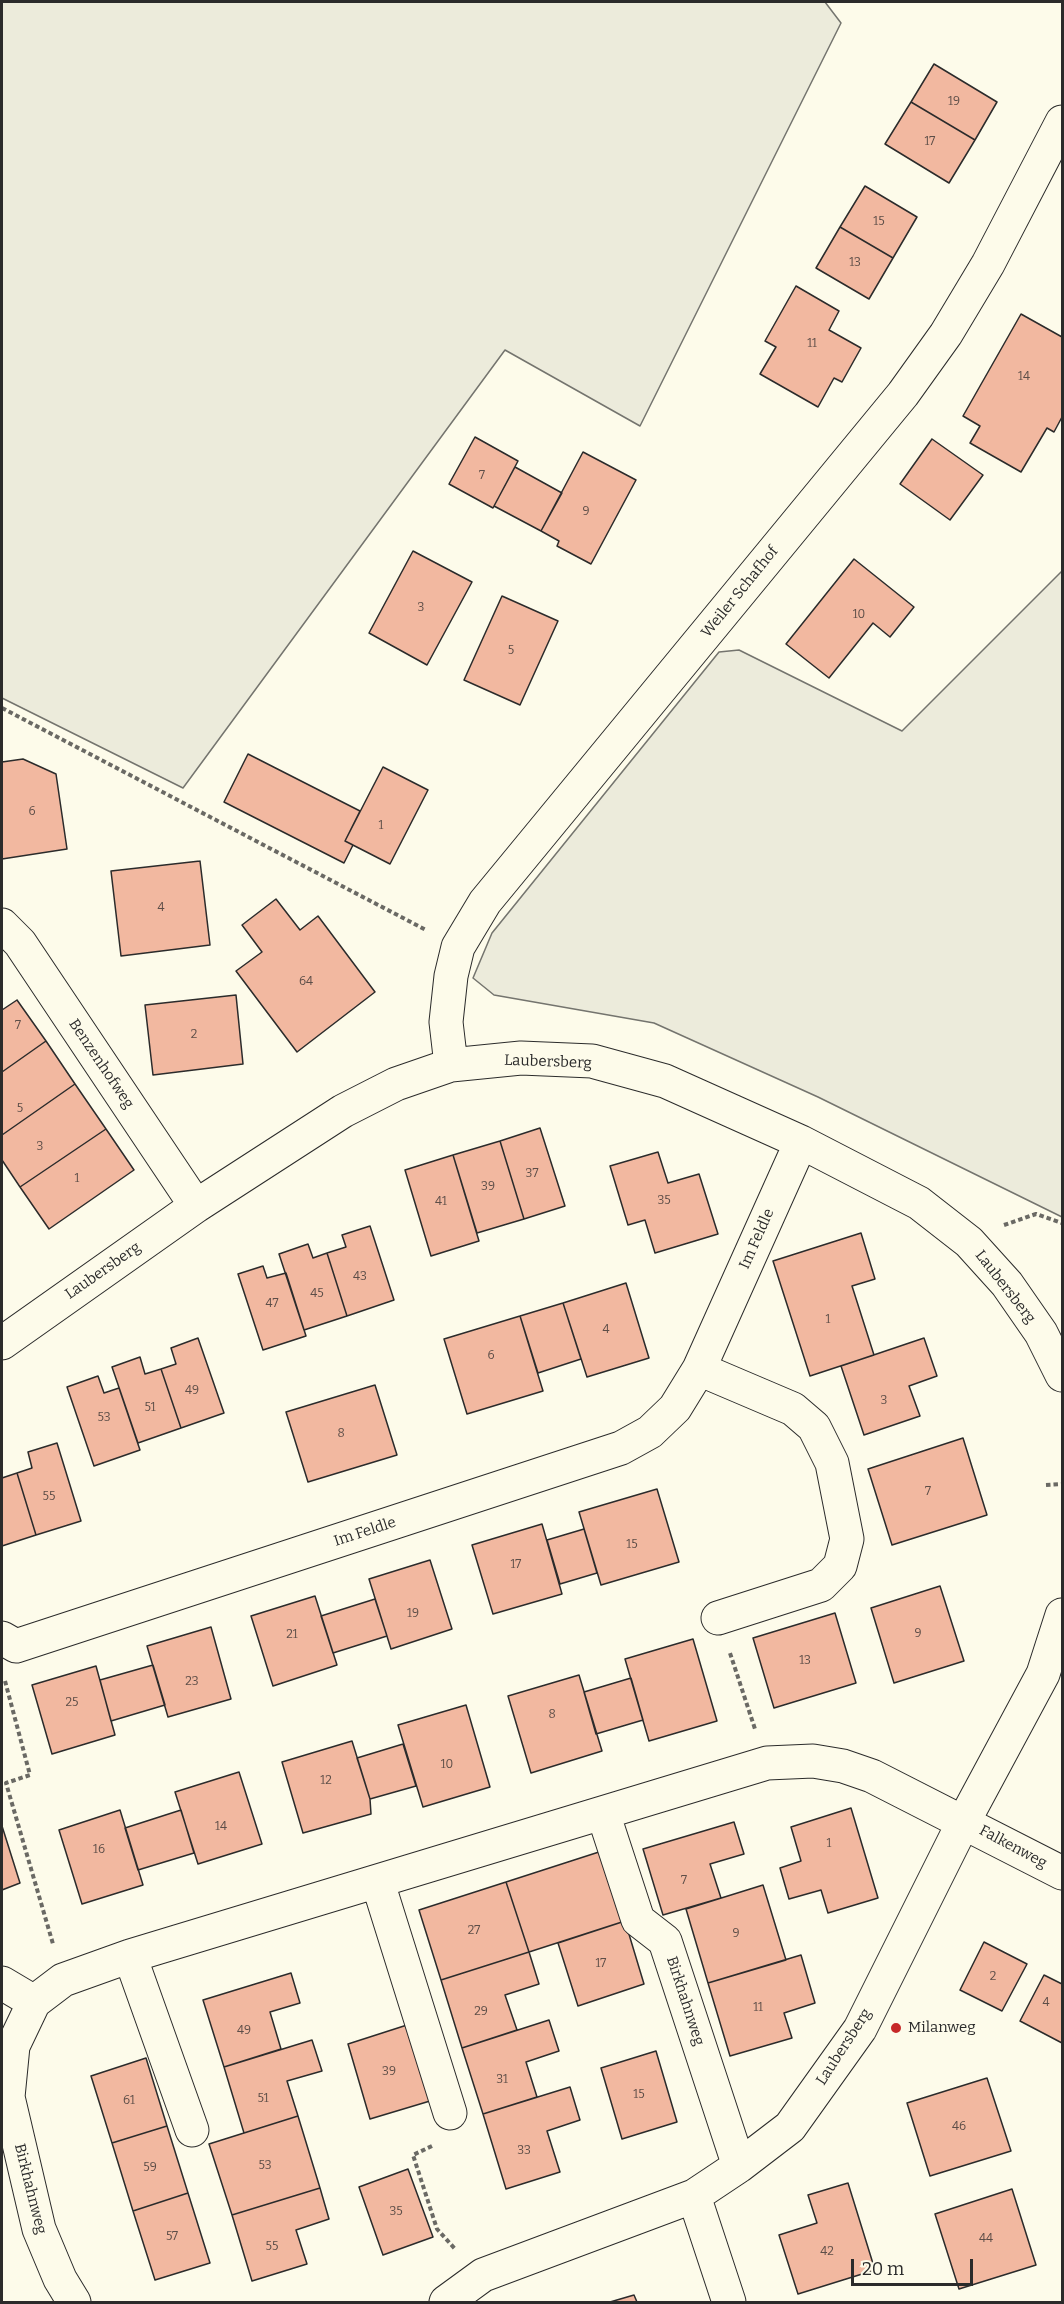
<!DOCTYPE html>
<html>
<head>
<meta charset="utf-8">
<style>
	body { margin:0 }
	#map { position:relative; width:1064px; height:2304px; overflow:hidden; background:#fdfbea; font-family:Bitter,serif }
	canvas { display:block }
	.frame { position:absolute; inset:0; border:3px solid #2b2b2b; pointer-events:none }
	.scale { position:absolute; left:851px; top:2259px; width:122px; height:27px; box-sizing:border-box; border:3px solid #2b2b2b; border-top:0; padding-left:8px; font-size:18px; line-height:21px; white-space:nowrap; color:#2b2b2b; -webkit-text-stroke:4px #fdfbea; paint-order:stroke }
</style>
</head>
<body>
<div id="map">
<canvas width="1064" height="2304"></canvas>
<div class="frame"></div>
<div class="scale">20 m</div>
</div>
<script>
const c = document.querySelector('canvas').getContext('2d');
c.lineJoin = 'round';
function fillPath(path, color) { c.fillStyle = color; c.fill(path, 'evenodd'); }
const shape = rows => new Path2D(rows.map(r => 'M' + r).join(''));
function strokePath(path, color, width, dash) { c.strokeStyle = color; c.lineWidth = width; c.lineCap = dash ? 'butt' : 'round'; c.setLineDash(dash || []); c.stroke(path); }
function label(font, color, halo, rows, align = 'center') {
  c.font = font + ' Bitter,serif'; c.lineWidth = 4.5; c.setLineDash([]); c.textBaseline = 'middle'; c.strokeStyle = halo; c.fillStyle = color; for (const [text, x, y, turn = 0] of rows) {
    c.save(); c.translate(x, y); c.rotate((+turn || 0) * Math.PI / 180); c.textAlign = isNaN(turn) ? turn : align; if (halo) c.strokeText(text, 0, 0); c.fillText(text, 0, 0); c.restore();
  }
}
const green = shape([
	[2,2,825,2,841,23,640,426,505,350,183,788,2,698,2,2],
	[1062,571,1062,1217,818,1097,654,1023,494,995,473,978,492,933,719,652,739,650,902,731,1062,571]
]);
const building = shape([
	[934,64,997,102,975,140,911,102,934,64],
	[911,102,975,140,949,183,885,144,911,102],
	[865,186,917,217,893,258,840,227,865,186],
	[840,227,893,258,869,299,816,268,840,227],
	[796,286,839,311,829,330,861,348,842,382,834,378,818,407,760,374,776,347,765,341,796,286],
	[1021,314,1062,337,1062,417,1054,432,1047,428,1021,472,970,443,980,426,963,416,1021,314],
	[475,437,518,461,493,508,449,484,475,437],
	[932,439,983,475,950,520,900,484,932,439],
	[583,452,636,480,591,564,557,546,559,541,541,531,583,452],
	[515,467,562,493,541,531,494,506,515,467],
	[413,551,472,582,427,665,369,633,413,551],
	[854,559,914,607,890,637,873,623,829,678,786,644,854,559],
	[502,596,558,621,520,705,464,680,502,596],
	[248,754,360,811,345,841,353,845,344,863,224,802,248,754],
	[23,759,56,774,67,849,2,859,2,762,23,759],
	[383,767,428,790,390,864,345,841,383,767],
	[200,861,210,945,121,956,111,871,200,861],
	[276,899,300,930,318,916,375,992,297,1052,236,971,262,952,242,925,276,899],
	[236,995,243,1064,153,1075,145,1005,236,995],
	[17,1000,46,1041,2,1072,2,1010,17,1000],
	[46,1041,75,1084,2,1135,2,1072,46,1041],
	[75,1084,106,1129,20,1187,2,1160,2,1135,75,1084],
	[540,1128,565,1206,524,1219,500,1141,540,1128],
	[106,1129,134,1170,49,1229,20,1187,106,1129],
	[500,1141,524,1219,477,1233,453,1155,500,1141],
	[658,1152,668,1183,699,1174,718,1234,655,1253,645,1220,628,1225,610,1166,658,1152],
	[453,1155,479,1241,431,1256,405,1170,453,1155],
	[370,1226,394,1300,347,1316,327,1253,346,1247,342,1235,370,1226],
	[861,1233,875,1279,852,1286,874,1355,810,1376,773,1261,861,1233],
	[308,1244,313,1258,327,1253,347,1316,304,1330,279,1254,308,1244],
	[263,1266,267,1278,286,1273,306,1336,263,1350,238,1274,263,1266],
	[626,1283,649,1358,587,1377,563,1303,626,1283],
	[563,1303,581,1359,538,1373,520,1316,563,1303],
	[520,1316,543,1391,467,1414,444,1339,520,1316],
	[198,1338,224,1413,181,1428,161,1369,176,1364,171,1348,198,1338],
	[924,1338,937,1376,909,1386,920,1416,864,1435,841,1366,924,1338],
	[140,1357,145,1374,161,1369,181,1428,138,1443,112,1367,140,1357],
	[98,1376,104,1393,119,1388,140,1450,94,1466,67,1387,98,1376],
	[375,1385,397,1455,308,1482,286,1412,375,1385],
	[963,1438,987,1515,892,1545,868,1469,963,1438],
	[57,1443,81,1521,36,1535,17,1473,32,1468,28,1452,57,1443],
	[17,1473,36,1535,2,1546,2,1478,17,1473],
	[657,1489,679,1562,601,1585,579,1512,657,1489],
	[542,1524,562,1594,493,1614,472,1545,542,1524],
	[584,1529,597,1573,560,1584,547,1540,584,1529],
	[430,1560,452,1629,391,1649,369,1579,430,1560],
	[940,1586,964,1661,894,1683,871,1608,940,1586],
	[315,1596,337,1665,273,1686,251,1616,315,1596],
	[375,1599,387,1636,333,1653,321,1616,375,1599],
	[835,1613,856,1683,774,1708,753,1638,835,1613],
	[211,1627,231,1699,168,1717,147,1646,211,1627],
	[693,1639,717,1721,649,1741,625,1659,693,1639],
	[153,1665,165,1705,111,1721,100,1680,153,1665],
	[96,1666,115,1735,52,1754,32,1685,96,1666],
	[579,1675,602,1751,531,1773,508,1696,579,1675],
	[631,1678,643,1720,596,1734,584,1692,631,1678],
	[466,1705,490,1787,423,1807,398,1725,466,1705],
	[352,1741,370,1799,371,1814,303,1833,282,1762,352,1741],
	[403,1744,416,1786,370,1799,357,1758,403,1744],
	[239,1772,262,1844,198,1864,175,1792,239,1772],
	[851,1808,878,1898,828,1913,821,1890,789,1899,780,1868,801,1861,791,1827,851,1808],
	[120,1810,143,1885,82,1904,59,1830,120,1810],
	[181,1810,194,1853,138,1870,125,1828,181,1810],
	[734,1822,744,1854,710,1864,721,1898,663,1915,643,1849,734,1822],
	[2,1826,20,1883,2,1890,2,1826],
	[602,1851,625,1921,529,1952,506,1882,602,1851],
	[506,1882,529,1952,441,1980,419,1910,506,1882],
	[763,1885,786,1960,708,1983,686,1909,763,1885],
	[625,1921,644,1984,578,2006,558,1943,625,1921],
	[984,1942,1027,1964,1002,2011,960,1990,984,1942],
	[529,1952,539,1984,505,1995,517,2030,462,2048,441,1980,529,1952],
	[801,1955,815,2003,784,2013,792,2038,730,2056,708,1983,801,1955],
	[291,1973,300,2003,270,2012,281,2049,224,2067,203,2000,291,1973],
	[1044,1975,1062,1984,1062,2043,1020,2021,1044,1975],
	[549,2020,559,2051,526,2062,537,2097,483,2114,462,2048,549,2020],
	[407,2025,430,2101,370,2119,348,2044,407,2025],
	[312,2040,322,2071,287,2081,298,2116,244,2133,224,2067,312,2040],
	[656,2051,677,2122,622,2139,601,2068,656,2051],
	[146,2058,167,2126,112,2143,91,2076,146,2058],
	[987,2078,1011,2151,930,2176,907,2103,987,2078],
	[570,2087,580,2120,547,2131,560,2172,506,2189,483,2114,570,2087],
	[298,2116,320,2188,232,2215,209,2144,298,2116],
	[167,2126,188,2193,133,2211,112,2143,167,2126],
	[408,2169,433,2237,383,2255,359,2187,408,2169],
	[848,2183,875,2270,798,2294,779,2235,817,2223,808,2195,848,2183],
	[320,2188,329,2219,296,2230,307,2264,252,2281,232,2215,320,2188],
	[1012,2189,1036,2265,959,2289,935,2214,1012,2189],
	[188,2193,210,2263,155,2280,133,2211,188,2193],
	[634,2295,637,2302,610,2302,634,2295]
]);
const path = shape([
	[2,708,426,930],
	[1004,1225,1036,1214,1062,1223],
	[1046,1485,1062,1484],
	[730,1653,755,1729],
	[5,1681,30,1775,6,1783,53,1944],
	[432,2146,413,2155,437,2229,456,2250]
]);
const minor = shape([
	[2,925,20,943,196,1206],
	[451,1065,446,1022,451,976,458,947,485,902,903,394,946,334,988,264,1062,122],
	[2,1343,196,1206,343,1111,396,1084,451,1065,521,1058,592,1061,665,1081,801,1142,919,1203,969,1242,1007,1284,1041,1333,1062,1375],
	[699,1369,793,1409,814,1427,832,1463,847,1539,840,1566,821,1585,718,1618],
	[2,1638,16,1646,621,1448,650,1432,675,1408,699,1369,801,1142],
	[603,1813,638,1920,665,1941,739,2166],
	[378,1883,450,2113],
	[130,1956,192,2130],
	[2,1983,34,2002],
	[694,2196,729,2302],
	[74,2302,60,2279,39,2229,8,2097,13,2046,34,2002,63,1980,130,1956,767,1763,813,1761,843,1766,872,1776,1062,1873],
	[446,2302,483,2275,694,2196,739,2166,790,2127,860,2029,964,1821,1043,1674,1062,1615]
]);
const markers = [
	[896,2028,6,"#c62828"]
];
const numberNames = [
	["19",954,102],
	["17",930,142],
	["15",879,222],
	["13",855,263],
	["11",812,344],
	["14",1024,377],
	["7",482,476],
	["9",586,512],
	["3",421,608],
	["10",859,615],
	["5",511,651],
	["6",32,812],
	["1",381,826],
	["4",161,908],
	["64",306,982],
	["7",18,1026],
	["2",194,1035],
	["5",20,1109],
	["3",40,1147],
	["37",532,1174],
	["1",77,1179],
	["39",488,1187],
	["35",664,1201],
	["41",441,1202],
	["43",360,1277],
	["45",317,1294],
	["47",272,1304],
	["1",828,1320],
	["4",606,1330],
	["6",491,1356],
	["49",192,1391],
	["3",884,1401],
	["51",150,1408],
	["53",104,1418],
	["8",341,1434],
	["7",928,1492],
	["55",49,1497],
	["15",632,1545],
	["17",516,1565],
	["19",413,1614],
	["9",918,1634],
	["21",292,1635],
	["13",805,1661],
	["23",192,1682],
	["25",72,1703],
	["8",552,1715],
	["10",447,1765],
	["12",326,1781],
	["14",221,1827],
	["1",829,1844],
	["16",99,1850],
	["7",684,1881],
	["27",474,1931],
	["9",736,1934],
	["17",601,1964],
	["2",993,1977],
	["4",1046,2003],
	["11",758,2008],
	["29",481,2012],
	["49",244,2031],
	["39",389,2072],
	["31",502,2080],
	["15",639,2095],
	["51",263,2099],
	["61",129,2101],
	["46",959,2127],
	["33",524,2151],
	["53",265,2166],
	["59",150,2168],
	["35",396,2212],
	["57",172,2237],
	["44",986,2239],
	["55",272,2247],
	["42",827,2252]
];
const streetNames = [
	["Weiler Schafhof",740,592,-51],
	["Laubersberg",548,1062,2],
	["Benzenhofweg",101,1064,56],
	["Im Feldle",757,1239,-66],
	["Laubersberg",103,1271,-35],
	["Laubersberg",1005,1287,52],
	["Im Feldle",365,1532,-18],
	["Falkenweg",1013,1847,28],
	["Birkhahnweg",685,2001,72],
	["Laubersberg",844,2047,-57],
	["Birkhahnweg",30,2189,76]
];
const poiNames = [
	["Milanweg",908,2028]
];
fillPath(green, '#ecebdb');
strokePath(green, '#74746e', 1.5);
fillPath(building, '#f2b8a0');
strokePath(building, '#2b2b2b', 1.5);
strokePath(minor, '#2b2b2b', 35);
strokePath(path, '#6a6964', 4, [4.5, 3]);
strokePath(minor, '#fdfbea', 33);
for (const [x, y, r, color] of markers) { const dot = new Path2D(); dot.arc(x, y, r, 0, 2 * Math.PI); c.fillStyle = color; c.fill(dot); strokePath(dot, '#fdfbea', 2); }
label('12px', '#5d4e48', null, numberNames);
label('15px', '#2b2b2b', '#fdfbea', streetNames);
label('15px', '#2b2b2b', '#fdfbea', poiNames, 'left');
</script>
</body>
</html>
